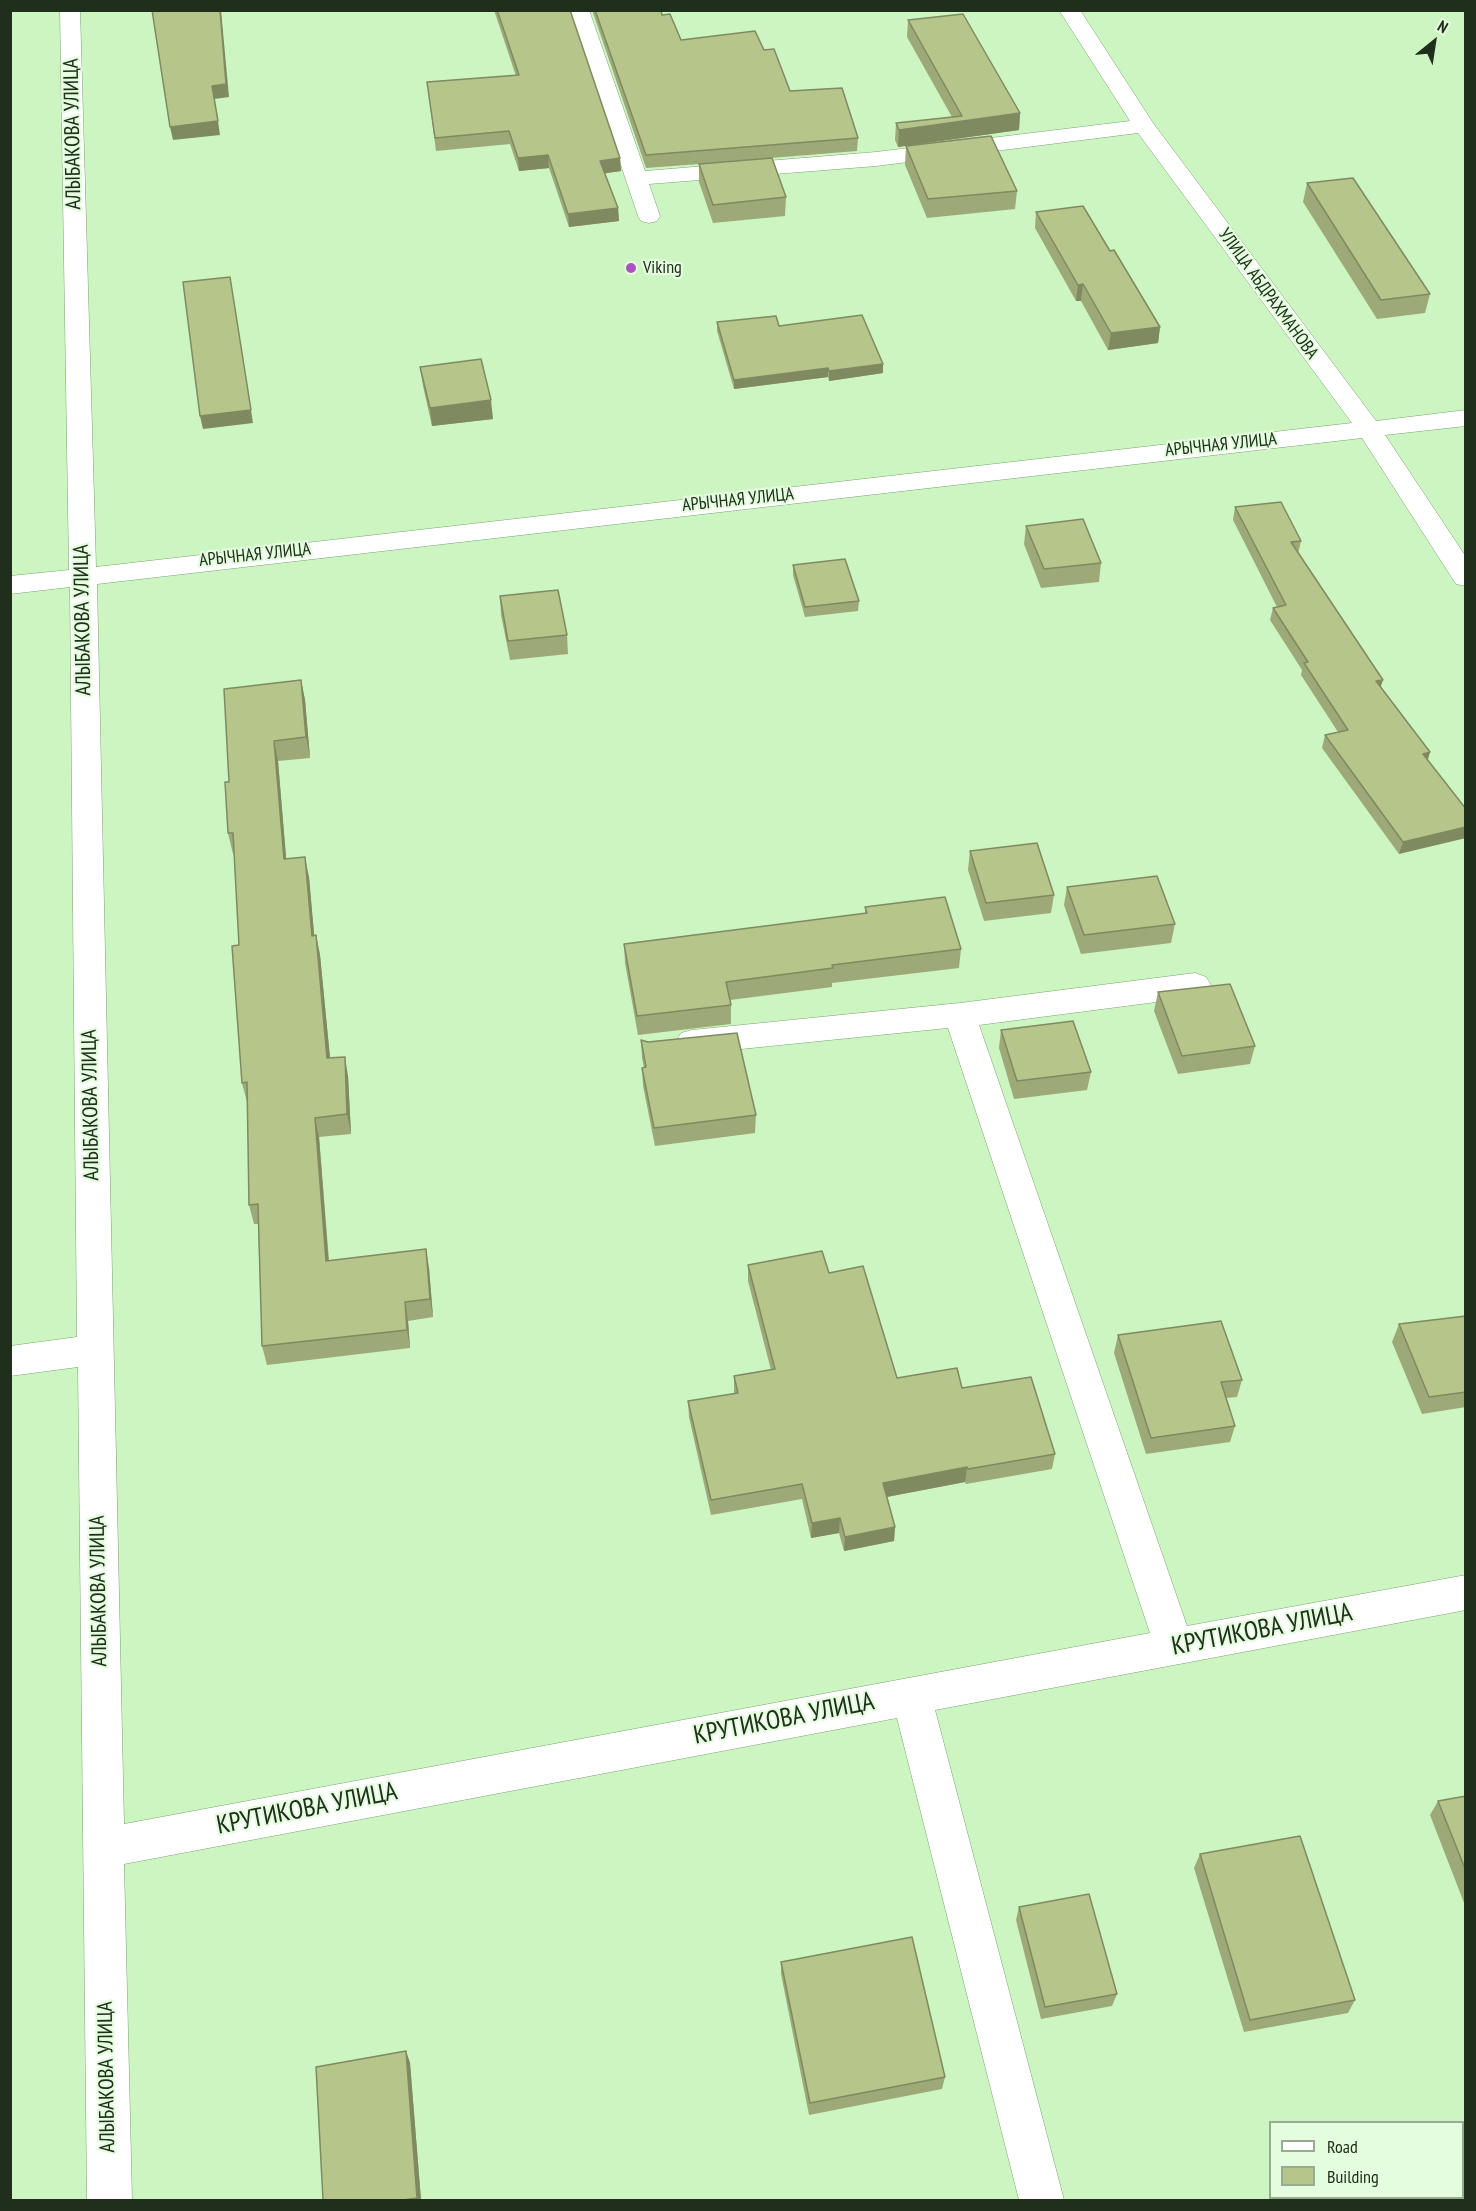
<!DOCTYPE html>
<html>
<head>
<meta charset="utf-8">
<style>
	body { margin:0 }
	#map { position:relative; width:1476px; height:2211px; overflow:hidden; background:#ccf5c2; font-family:"PT Sans Narrow",sans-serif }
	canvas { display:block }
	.frame { position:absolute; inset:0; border:12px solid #202f1c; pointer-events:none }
	.legend { position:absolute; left:1269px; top:2121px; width:195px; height:78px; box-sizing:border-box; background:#e4fdde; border:2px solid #96ab90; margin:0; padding:8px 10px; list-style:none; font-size:18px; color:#202f1c }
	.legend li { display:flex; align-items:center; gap:12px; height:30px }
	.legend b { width:30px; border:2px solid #96ab90 }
	.north { position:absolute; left:1404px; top:12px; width:60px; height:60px; -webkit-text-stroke:4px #e4fdde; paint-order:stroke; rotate:30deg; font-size:16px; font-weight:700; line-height:24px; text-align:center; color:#202f1c }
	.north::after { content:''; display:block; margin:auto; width:21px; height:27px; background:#202f1c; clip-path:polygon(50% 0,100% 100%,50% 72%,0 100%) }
</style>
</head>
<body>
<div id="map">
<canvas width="1476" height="2211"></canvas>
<div class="frame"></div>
<ul class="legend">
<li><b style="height:8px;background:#fff"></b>Road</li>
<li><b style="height:16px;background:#b6c58a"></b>Building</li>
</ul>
<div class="north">N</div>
</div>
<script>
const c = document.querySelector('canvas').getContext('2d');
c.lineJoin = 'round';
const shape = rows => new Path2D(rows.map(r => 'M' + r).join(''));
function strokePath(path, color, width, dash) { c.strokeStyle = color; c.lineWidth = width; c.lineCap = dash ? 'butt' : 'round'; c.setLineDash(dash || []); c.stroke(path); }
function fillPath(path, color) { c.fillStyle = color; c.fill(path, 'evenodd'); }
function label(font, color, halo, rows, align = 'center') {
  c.font = font + ' "PT Sans Narrow",sans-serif'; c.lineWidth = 4.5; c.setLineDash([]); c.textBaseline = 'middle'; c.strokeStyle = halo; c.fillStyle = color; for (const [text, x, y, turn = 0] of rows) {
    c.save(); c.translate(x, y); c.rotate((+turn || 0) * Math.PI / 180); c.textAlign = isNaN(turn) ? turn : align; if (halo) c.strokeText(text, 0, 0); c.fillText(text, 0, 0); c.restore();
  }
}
const street = shape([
	[60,10,80,10,96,567,1352,423,1138,133,876,166,649,184,660,216,657,221,649,223,641,221,638,216,569,10,589,10,645,171,876,152,1130,121,1059,10,1080,10,1153,123,1376,421,1466,410,1466,426,1385,435,1466,557,1466,586,1456,584,1362,438,97,584,124,1824,1150,1633,948,1028,692,1054,681,1051,676,1042,681,1033,692,1030,960,1003,1195,973,1206,977,1211,985,1206,993,1195,997,979,1025,1187,1626,1466,1575,1466,1610,935,1710,1064,2200,1019,2200,897,1718,124,1864,132,2200,87,2200,78,1367,10,1376,10,1346,77,1337,70,587,10,594,10,576,69,570,60,10]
]);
const wall = shape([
	[494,10,570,10,620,158,621,171,605,173,618,208,619,221,569,227,549,168,519,171,510,144,436,151,427,82,516,76],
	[592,10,661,10,662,15,681,40,764,50,790,91,858,138,857,151,721,162,786,197,785,216,713,223,699,182,699,164,646,168],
	[908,20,1020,113,1019,130,898,147,895,140,896,123,952,117,907,37],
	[906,146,1017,191,1015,209,927,218,905,165],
	[1307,183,1430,294,1425,313,1377,319,1303,202],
	[1036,212,1110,251,1160,327,1158,343,1108,350,1081,301,1076,301,1035,228],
	[717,322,779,326,883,373,829,381,828,377,734,389,717,331],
	[420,367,493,419,432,426,423,386],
	[1235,507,1301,541,1298,554,1381,687,1430,752,1428,760,1466,809,1399,854,1322,748,1325,735,1338,732,1301,675,1302,670,1270,620,1273,608,1277,607,1233,520],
	[1026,526,1101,563,1099,582,1041,588,1024,544],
	[793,565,859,601,858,611,805,617,793,575],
	[500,596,567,635,568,654,510,660,501,615],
	[301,680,305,700,310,758,278,761,286,859,309,877,314,935,316,935,320,955,330,1058,348,1076,351,1134,319,1137,329,1260,429,1268,433,1317,408,1321,410,1348,267,1365,262,1346,258,1224,254,1224,249,1205,248,1102,247,1102,242,1083,239,945,234,853,233,854,228,833,229,782],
	[970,851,1054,895,1051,913,984,921,968,870],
	[1067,887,1175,924,1171,943,1081,954,1064,905],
	[865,907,961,949,959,968,832,983,832,987,730,1000,731,1005,731,1024,638,1035,625,963,624,944,865,914],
	[1158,992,1255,1046,1250,1064,1178,1074,1154,1011],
	[1001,1030,1091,1072,1087,1090,1014,1099,999,1048],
	[641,1040,756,1115,755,1133,655,1146,643,1086,642,1068,644,1068,642,1058],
	[748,1265,829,1273,897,1378,962,1388,1055,1454,1052,1469,966,1484,965,1482,887,1497,895,1527,894,1541,844,1551,839,1533,811,1538,802,1499,711,1515,689,1417,688,1401,734,1394,734,1376,771,1370,748,1281],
	[1466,1316,1466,1407,1422,1414,1392,1342,1399,1324],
	[1118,1335,1242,1380,1237,1397,1226,1398,1235,1426,1230,1442,1146,1454,1114,1353],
	[1466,1796,1466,1908,1430,1815,1438,1801],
	[1200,1854,1355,2000,1348,2013,1244,2032,1194,1868],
	[1019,1907,1117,1994,1112,2006,1041,2019,1016,1920],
	[781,1962,945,2077,942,2089,809,2115,781,1974],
	[406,2051,410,2063,421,2200,323,2200],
	[1304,2198,1462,2198,1466,2200,1305,2200]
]);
const shadedWall = shape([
	[220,10,221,10,229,97,214,99,212,86],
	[1020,113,1019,130,898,147,899,130],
	[218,121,220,135,173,140,170,127],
	[548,155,549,168,519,171,518,158],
	[620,158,621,171,601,174,600,161],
	[618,208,619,221,569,227,568,214],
	[1083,284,1081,301,1076,301,1078,285],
	[232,289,253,423,203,429,200,416],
	[1160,327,1158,343,1108,350,1111,333],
	[883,364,883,373,829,381,829,371],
	[828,368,828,377,734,389,734,380],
	[491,400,493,419,432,426,430,408],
	[301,680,305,700,310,758,306,737],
	[1383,680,1379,692,1376,681],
	[274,741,278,761,288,880,284,859],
	[1430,752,1426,764,1423,754],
	[1466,827,1466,838,1399,854,1403,842],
	[305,857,309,877,316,956,312,936],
	[316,935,320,955,332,1078,327,1058],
	[345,1057,348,1076,351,1134,347,1114],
	[315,1118,319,1137,330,1280,326,1261],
	[426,1249,429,1268,433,1317,430,1299],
	[405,1302,408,1321,410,1348,407,1330],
	[967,1467,965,1482,881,1498,883,1483],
	[840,1518,839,1533,811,1538,812,1523],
	[895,1527,894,1541,844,1551,845,1537],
	[406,2051,410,2063,421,2200,418,2200,417,2198]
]);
const building = shape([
	[152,10,220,10,226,84,212,86,218,121,170,127,152,10],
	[497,10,570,10,620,158,600,161,618,208,568,214,548,155,518,158,509,131,435,138,427,82,519,75,497,10],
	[595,10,661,10,662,15,670,14,681,40,755,31,764,50,774,49,790,91,842,88,858,138,646,155,595,10],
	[963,14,1020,113,899,130,896,123,962,116,908,20,963,14],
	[991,136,1017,191,928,199,906,146,991,136],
	[772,158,786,197,713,205,699,164,772,158],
	[1353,178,1430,294,1381,300,1307,183,1353,178],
	[1083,206,1110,251,1114,250,1160,327,1111,333,1083,284,1078,285,1036,212,1083,206],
	[230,277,251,410,200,416,183,282,230,277],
	[862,315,883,364,829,371,828,368,734,380,717,322,776,316,779,326,862,315],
	[481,359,491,400,430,408,420,367,481,359],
	[1281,502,1301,541,1291,542,1383,680,1376,681,1430,752,1423,754,1466,809,1466,827,1403,842,1325,735,1348,730,1304,663,1308,662,1273,608,1286,605,1235,507,1281,502],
	[1083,519,1101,563,1044,569,1026,526,1083,519],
	[845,559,859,601,805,607,793,565,845,559],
	[558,590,567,635,508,641,500,596,558,590],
	[301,680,306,737,274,741,284,859,305,857,312,936,316,935,327,1058,345,1057,347,1114,315,1118,326,1261,426,1249,430,1299,405,1302,407,1330,262,1346,258,1204,249,1205,247,1082,242,1083,232,946,239,945,233,833,228,833,225,782,229,782,224,689,301,680],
	[1037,843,1054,895,986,903,970,851,1037,843],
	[1157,876,1175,924,1084,935,1067,887,1157,876],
	[945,897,961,949,832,965,833,968,726,982,731,1005,637,1016,624,944,867,913,865,907,945,897],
	[1230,984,1255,1046,1182,1056,1158,992,1230,984],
	[1073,1021,1091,1072,1017,1081,1001,1030,1073,1021],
	[737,1033,756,1115,654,1128,642,1068,646,1067,641,1040,648,1042,737,1033],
	[822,1251,829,1273,863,1266,897,1378,957,1368,962,1388,1031,1377,1055,1454,968,1469,967,1467,883,1483,895,1527,845,1537,840,1518,812,1523,802,1484,711,1500,688,1401,738,1393,734,1376,775,1369,748,1265,822,1251],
	[1466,1316,1466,1392,1429,1397,1399,1324,1466,1316],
	[1221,1321,1242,1380,1221,1382,1235,1426,1151,1438,1118,1335,1221,1321],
	[1466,1796,1466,1871,1438,1801,1466,1796],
	[1300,1836,1355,2000,1250,2020,1200,1854,1300,1836],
	[1089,1894,1117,1994,1045,2007,1019,1907,1089,1894],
	[912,1937,945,2077,810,2103,781,1962,912,1937],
	[406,2051,417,2198,403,2200,323,2200,316,2067,406,2051],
	[1462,2141,1466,2141,1466,2200,1317,2200,1315,2198,1462,2198,1462,2141]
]);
const markers = [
	[631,268,6,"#ab52bf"]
];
const farPoinames = [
	["Viking",643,268]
];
const farStreetnames = [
	["УЛИЦА АБДРАХМАНОВА",1268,294,54],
	["АРЫЧНАЯ УЛИЦА",1221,445,-6],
	["АРЫЧНАЯ УЛИЦА",738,500,-6],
	["АРЫЧНАЯ УЛИЦА",255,555,-6]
];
const streetNames = [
	["АЛЫБАКОВА УЛИЦА",73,134,-91],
	["АЛЫБАКОВА УЛИЦА",83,620,-91],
	["АЛЫБАКОВА УЛИЦА",91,1105,-91],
	["АЛЫБАКОВА УЛИЦА",99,1591,-91],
	["АЛЫБАКОВА УЛИЦА",107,2077,-91]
];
const nearStreetnames = [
	["КРУТИКОВА УЛИЦА",1262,1630,-11],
	["КРУТИКОВА УЛИЦА",784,1719,-11],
	["КРУТИКОВА УЛИЦА",307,1809,-11]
];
strokePath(street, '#7ca273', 1);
fillPath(street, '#fff');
fillPath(wall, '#9da977');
fillPath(shadedWall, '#7f8a61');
fillPath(building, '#b6c58a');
strokePath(building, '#7f8a61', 1.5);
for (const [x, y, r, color] of markers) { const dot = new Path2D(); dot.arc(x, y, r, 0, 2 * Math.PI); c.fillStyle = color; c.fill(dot); strokePath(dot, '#e4fdde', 2); }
label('18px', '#202f1c', '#e4fdde', farPoinames, 'left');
label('18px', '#202f1c', '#e4fdde', farStreetnames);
label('21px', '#202f1c', '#e4fdde', streetNames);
label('26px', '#202f1c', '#e4fdde', nearStreetnames);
</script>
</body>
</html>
